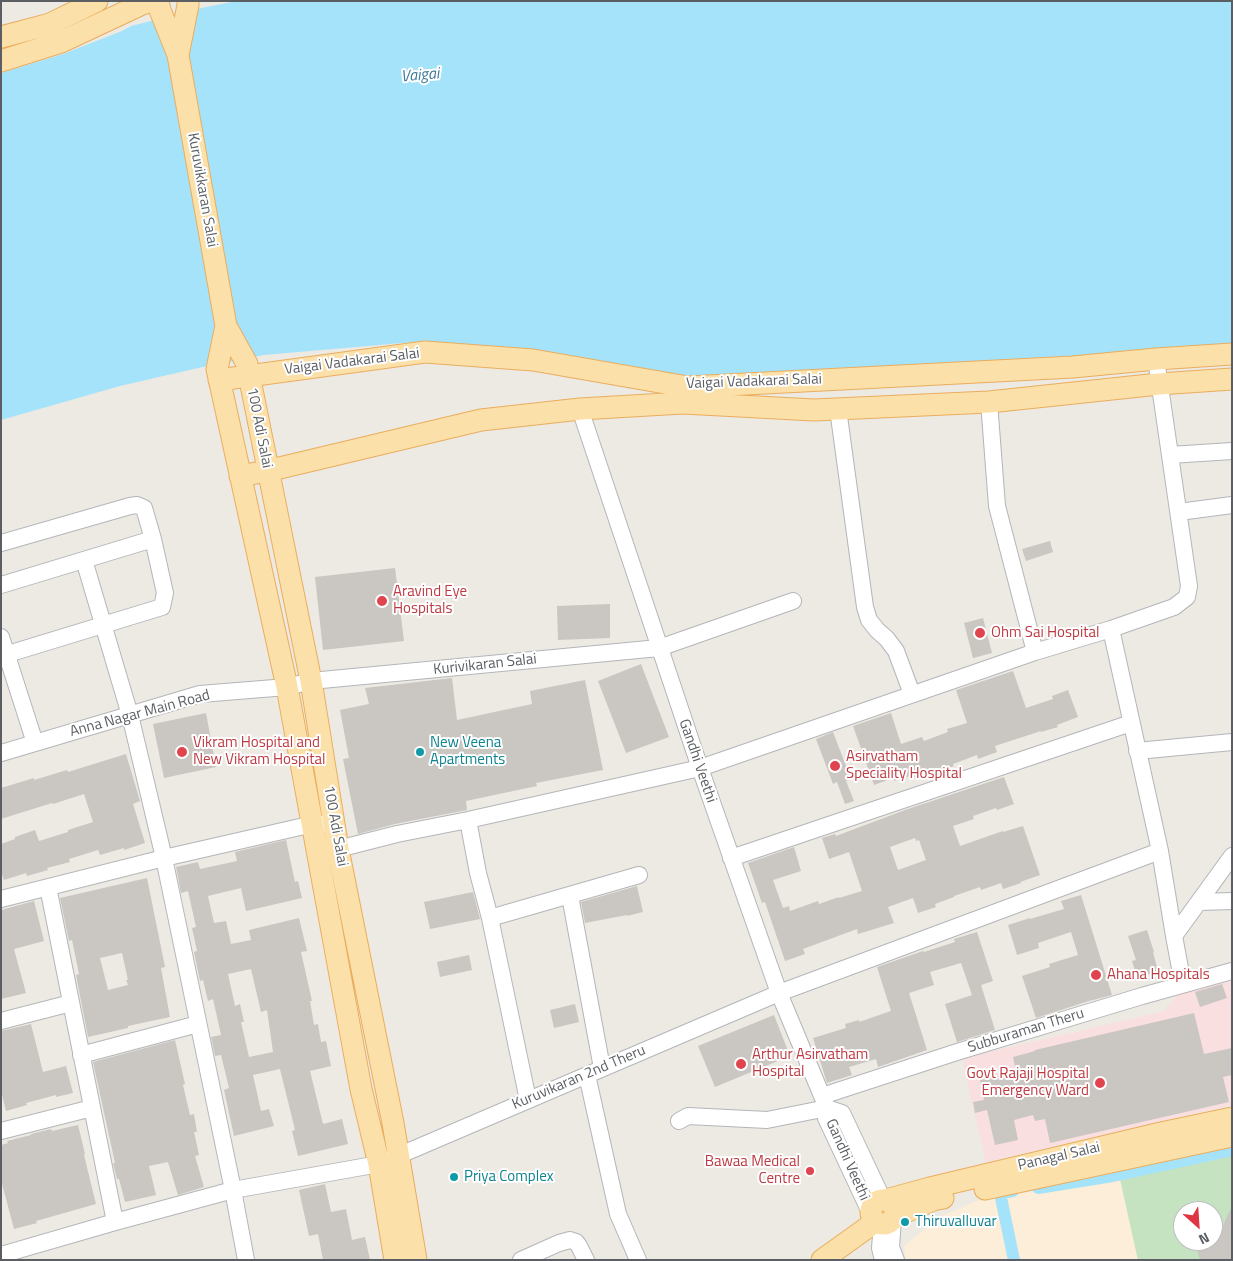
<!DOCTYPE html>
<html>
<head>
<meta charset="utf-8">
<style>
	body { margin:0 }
	#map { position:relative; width:1233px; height:1261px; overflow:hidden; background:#ede9e3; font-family:"Titillium Web",sans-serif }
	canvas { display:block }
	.frame { position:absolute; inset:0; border:2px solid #5b5f63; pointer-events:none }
	.north { position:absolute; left:1173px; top:1201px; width:50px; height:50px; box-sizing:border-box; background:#fff; border:1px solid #bdbfc1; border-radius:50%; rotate:154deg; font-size:14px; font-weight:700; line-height:20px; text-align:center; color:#5b5f63 }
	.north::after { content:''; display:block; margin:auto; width:18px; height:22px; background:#e03542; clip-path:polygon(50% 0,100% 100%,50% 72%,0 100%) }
</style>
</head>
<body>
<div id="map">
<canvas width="1233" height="1261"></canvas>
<div class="frame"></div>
<div class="north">N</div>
</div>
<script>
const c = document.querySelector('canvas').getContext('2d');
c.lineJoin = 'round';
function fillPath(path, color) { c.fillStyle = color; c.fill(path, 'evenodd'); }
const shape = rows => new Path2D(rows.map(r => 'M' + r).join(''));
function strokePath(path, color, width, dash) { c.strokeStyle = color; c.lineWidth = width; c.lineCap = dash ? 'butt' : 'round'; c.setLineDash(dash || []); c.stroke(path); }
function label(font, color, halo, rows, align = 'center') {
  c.font = font + ' "Titillium Web",sans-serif'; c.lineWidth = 4; c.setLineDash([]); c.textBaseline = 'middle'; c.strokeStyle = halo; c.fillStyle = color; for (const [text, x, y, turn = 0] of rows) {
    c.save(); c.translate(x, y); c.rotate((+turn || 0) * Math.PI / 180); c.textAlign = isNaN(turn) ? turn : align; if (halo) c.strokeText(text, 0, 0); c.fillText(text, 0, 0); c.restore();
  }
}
const commercial = shape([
	[1120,1179,1138,1260,905,1260,904,1246,940,1217,981,1199]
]);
const medical = shape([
	[1232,976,1232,1105,986,1162,963,1064,968,1057,1165,1011,1184,986]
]);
const green = shape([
	[1232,1155,1232,1260,1138,1260,1120,1179],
	[1183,1211,1213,1211,1213,1241,1183,1241]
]);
const water = shape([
	[237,1,1232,1,1232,345,1143,353,735,377,666,376,505,349,414,342,264,355,198,368,120,386,1,420,1,73,63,54,122,31,131,26,206,7]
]);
const canal = shape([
	[1038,1188,1113,1176,1232,1150],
	[1013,1191,1000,1193,1014,1260]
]);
const building = shape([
	[1050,541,1053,552,1026,561,1022,549],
	[395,568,404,641,323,650,315,577],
	[610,604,610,638,558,640,557,606],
	[983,618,992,653,973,658,964,623],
	[641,664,669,737,626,753,598,681],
	[1013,671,1026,708,1053,699,1052,696,1068,690,1078,717,1057,725,1058,727,1041,732,1041,731,995,746,997,752,978,759,977,755,953,764,954,766,939,771,938,769,914,777,913,775,894,781,893,778,874,785,853,726,891,713,901,744,922,737,924,741,948,732,947,729,967,723,956,690],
	[452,678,457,720,532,704,530,691,585,680,603,770,536,783,537,786,466,801,467,810,395,824,358,834,343,759,349,758,340,710,369,704,365,688],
	[206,713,216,767,164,778,153,724],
	[833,732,851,779,846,781,854,801,845,804,837,782,833,784,816,739],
	[126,754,140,801,133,804,145,843,124,850,124,848,100,855,98,850,69,859,70,862,47,868,48,870,27,876,26,873,4,880,1,871,1,844,15,839,15,837,35,830,39,841,68,832,68,830,93,822,84,794,53,804,52,803,1,819,1,788,34,778,34,780,67,770,68,772],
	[1004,777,1014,804,997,810,996,808,973,816,974,819,953,826,960,846,1003,831,1003,832,1023,826,1040,875,1020,882,1021,883,1003,889,1001,883,981,890,980,887,954,896,954,897,935,904,936,907,918,913,913,898,888,907,894,923,858,934,857,929,803,949,805,954,785,961,765,902,762,903,748,863,794,847,801,871,773,880,783,908,789,906,790,911,818,901,819,904,839,897,839,898,862,891,849,852,829,859,822,838,835,834,836,836,905,810],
	[915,838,916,841,919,840,926,860,898,870,890,847],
	[286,840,295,882,298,881,302,898,246,911,241,888,208,896,214,923,226,921,231,944,251,940,249,930,299,918,307,951,301,952,312,1001,310,1001,314,1025,318,1024,321,1042,326,1041,331,1066,310,1071,323,1124,342,1119,348,1144,298,1156,292,1131,295,1130,280,1069,253,1075,261,1111,269,1109,274,1126,234,1136,224,1090,229,1088,221,1055,215,1056,211,1037,221,1035,213,999,208,1001,203,980,200,981,194,952,197,951,192,928,196,927,188,891,181,893,176,867,198,862,200,869,237,861,235,852],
	[251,969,261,1012,267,1010,273,1052,249,1057,241,1022,244,1022,240,1004,235,1006,228,974],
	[147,878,165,967,161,968,170,1017,128,1026,128,1028,88,1037,76,975,79,974,72,940,69,941,60,898],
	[122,953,128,980,126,980,128,985,108,990,100,958],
	[637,886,643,912,627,916,627,915,585,923,581,902],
	[473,892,480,919,430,929,424,902],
	[1081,895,1112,995,1093,1000,1092,1000,1036,1018,1022,976,1050,967,1049,964,1078,955,1071,932,1038,943,1039,948,1017,955,1008,925,1030,918,1030,919,1064,909,1061,901],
	[34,901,44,941,14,949,26,993,1,999,1,910],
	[1147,930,1154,952,1153,952,1158,971,1137,978,1132,961,1136,960,1128,936],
	[977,932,993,981,981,985,995,1030,957,1042,945,1004,972,995,961,963,930,972,934,985,909,993,927,1050,878,1067,876,1059,849,1067,852,1075,827,1083,813,1038,846,1028,845,1024,859,1020,859,1022,891,1011,877,967,923,951,924,952,955,942,954,939],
	[469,955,472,970,440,977,437,962],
	[1222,984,1227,998,1200,1007,1195,992],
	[575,1004,579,1022,554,1028,550,1010],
	[1194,1013,1204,1054,1232,1048,1232,1075,1223,1077,1229,1102,1050,1143,1045,1119,1035,1121,1033,1115,1014,1120,1018,1140,995,1145,987,1110,975,1113,973,1102,984,1100,980,1080,1016,1071,1013,1057,1035,1051,1035,1050],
	[774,1015,790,1056,715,1087,698,1046],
	[31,1024,43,1072,66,1066,73,1093,56,1097,56,1095,26,1103,27,1105,6,1111,1,1091,1,1031],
	[175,1040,185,1084,183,1085,190,1115,194,1114,197,1132,194,1132,199,1155,195,1156,204,1187,178,1195,168,1162,149,1166,156,1195,125,1202,119,1179,117,1179,113,1163,115,1163,93,1062],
	[78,1125,85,1154,84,1155,96,1204,36,1221,37,1223,14,1229,1,1180,1,1145,8,1143,7,1141,31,1135,31,1134,51,1129,52,1131],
	[325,1184,331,1212,346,1209,352,1240,365,1237,370,1260,323,1260,318,1234,309,1236,299,1190],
	[1232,1206,1232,1260,1200,1260,1195,1241,1213,1241,1213,1214,1216,1213,1221,1230]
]);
const minor = shape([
	[989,402,997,506,1035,652],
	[580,409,700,768,779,993,827,1108,826,1118,870,1212],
	[838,409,865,607,869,620,877,630,887,639,896,651,912,694],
	[1170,455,1232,451],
	[1179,512,1232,505],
	[1,543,130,506,137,505,144,508,153,539,165,593,162,607,1,656],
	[84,560,130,715,164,858,233,1190,246,1260],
	[1,585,153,539],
	[1111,629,1160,851,1174,936,1183,984],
	[1,637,35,743],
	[1137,751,1232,742],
	[1,753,200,694,287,687,311,681,659,648,793,601],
	[468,820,478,873,490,918,528,1100],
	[327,850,338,849,397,834,468,820,700,768,1035,652,1111,629,1174,607,1187,597,1189,586,1156,359],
	[731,858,1131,723],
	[48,887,115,1222],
	[570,896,602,1068],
	[1,899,164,858,313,824,323,824],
	[1199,902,1232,901],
	[490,918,639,875],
	[1174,936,1232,856],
	[1,1021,71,1003],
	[81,1055,198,1024],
	[587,1075,618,1214,638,1260],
	[822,1096,957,1052,1142,996,1232,971],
	[827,1108,842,1113,883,1200],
	[679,1121,688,1116,767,1120,827,1108],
	[1,1131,92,1108],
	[893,1220,891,1247,896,1260],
	[882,1225,880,1248,883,1260],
	[1,1255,115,1222,233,1190,379,1164,779,993,1160,851],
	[521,1260,559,1243,570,1240,576,1242,579,1246,586,1260]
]);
const major = shape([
	[158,1,160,10,178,55,226,326,247,364,249,375,311,681,338,849,393,1123,416,1260],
	[1,37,50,24,97,1],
	[178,55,188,5,188,1],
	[1,61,61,42,140,5,151,1],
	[226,326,217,369,287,687,361,1089,379,1164,395,1260],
	[219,380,425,352,533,360,688,387,1073,367,1156,359,1232,354],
	[240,476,267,471,481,420,580,409,683,403,814,410,989,402,1159,384,1232,379],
	[985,1189,1232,1136],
	'871 1212a12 12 0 1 1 24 0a12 12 0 1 1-24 0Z',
	[886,1200,930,1188,1161,1133,1232,1118],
	[894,1217,933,1200,943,1198],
	[822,1260,875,1222]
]);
const markers = [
	[382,601,6,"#e0444e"],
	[980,633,6,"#e0444e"],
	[182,752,6,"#e0444e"],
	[420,752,5,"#0f9aa8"],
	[835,766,6,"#e0444e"],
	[1096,975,6,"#e0444e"],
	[741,1064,6,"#e0444e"],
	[1100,1083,6,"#e0444e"],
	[810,1171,5,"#e0444e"],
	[454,1177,5,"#0f9aa8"],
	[905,1222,5,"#0f9aa8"]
];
const streetNames = [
	["Kuruvikkaran Salai",202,190,80],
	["Vaigai Vadakarai Salai",352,362,-7],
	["Vaigai Vadakarai Salai",754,382,-2],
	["100 Adi Salai",259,428,79],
	["Kurivikaran Salai",485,665,-6],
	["Anna Nagar Main Road",140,714,-15],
	["Gandhi Veethi",697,761,71],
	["100 Adi Salai",335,826,80],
	["Subburaman Theru",1026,1031,-17],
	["Kuruvikaran 2nd Theru",579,1078,-23],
	["Panagal Salai",1059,1157,-13],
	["Gandhi Veethi",847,1160,66]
];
const healthNames = [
	["Aravind Eye",393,592],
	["Hospitals",393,609],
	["Ohm Sai Hospital",991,633],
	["Vikram Hospital and",193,743],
	["New Vikram Hospital",193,760],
	["Asirvatham",846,757],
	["Speciality Hospital",846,774],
	["Ahana Hospitals",1107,975],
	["Arthur Asirvatham",752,1055],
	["Hospital",752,1072],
	["Govt Rajaji Hospital",1089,1074,"right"],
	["Emergency Ward",1089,1091,"right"],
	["Bawaa Medical",800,1162,"right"],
	["Centre",800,1179,"right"]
];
const cultureNames = [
	["New Veena",430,743],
	["Apartments",430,760],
	["Priya Complex",464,1177],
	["Thiruvalluvar",915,1222]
];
const waterNames = [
	["Vaigai",420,76,-5]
];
fillPath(commercial, '#fceed8');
fillPath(medical, '#fadfe0');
fillPath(green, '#c5e3c0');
fillPath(water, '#a5e3fb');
strokePath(canal, '#a5e3fb', 12);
fillPath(building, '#cac6c2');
strokePath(minor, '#b3b6b9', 18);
strokePath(major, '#eaad5e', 23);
strokePath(minor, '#fff', 16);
strokePath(major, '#fbe1a9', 21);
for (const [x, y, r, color] of markers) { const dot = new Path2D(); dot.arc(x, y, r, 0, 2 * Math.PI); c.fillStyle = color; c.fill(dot); strokePath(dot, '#fff', 2); }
label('15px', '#5b5f63', '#fff', streetNames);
label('15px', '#be3a42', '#fff', healthNames, 'left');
label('15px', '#0d838f', '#fff', cultureNames, 'left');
label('italic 16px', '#3e799b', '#fff', waterNames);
</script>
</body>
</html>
